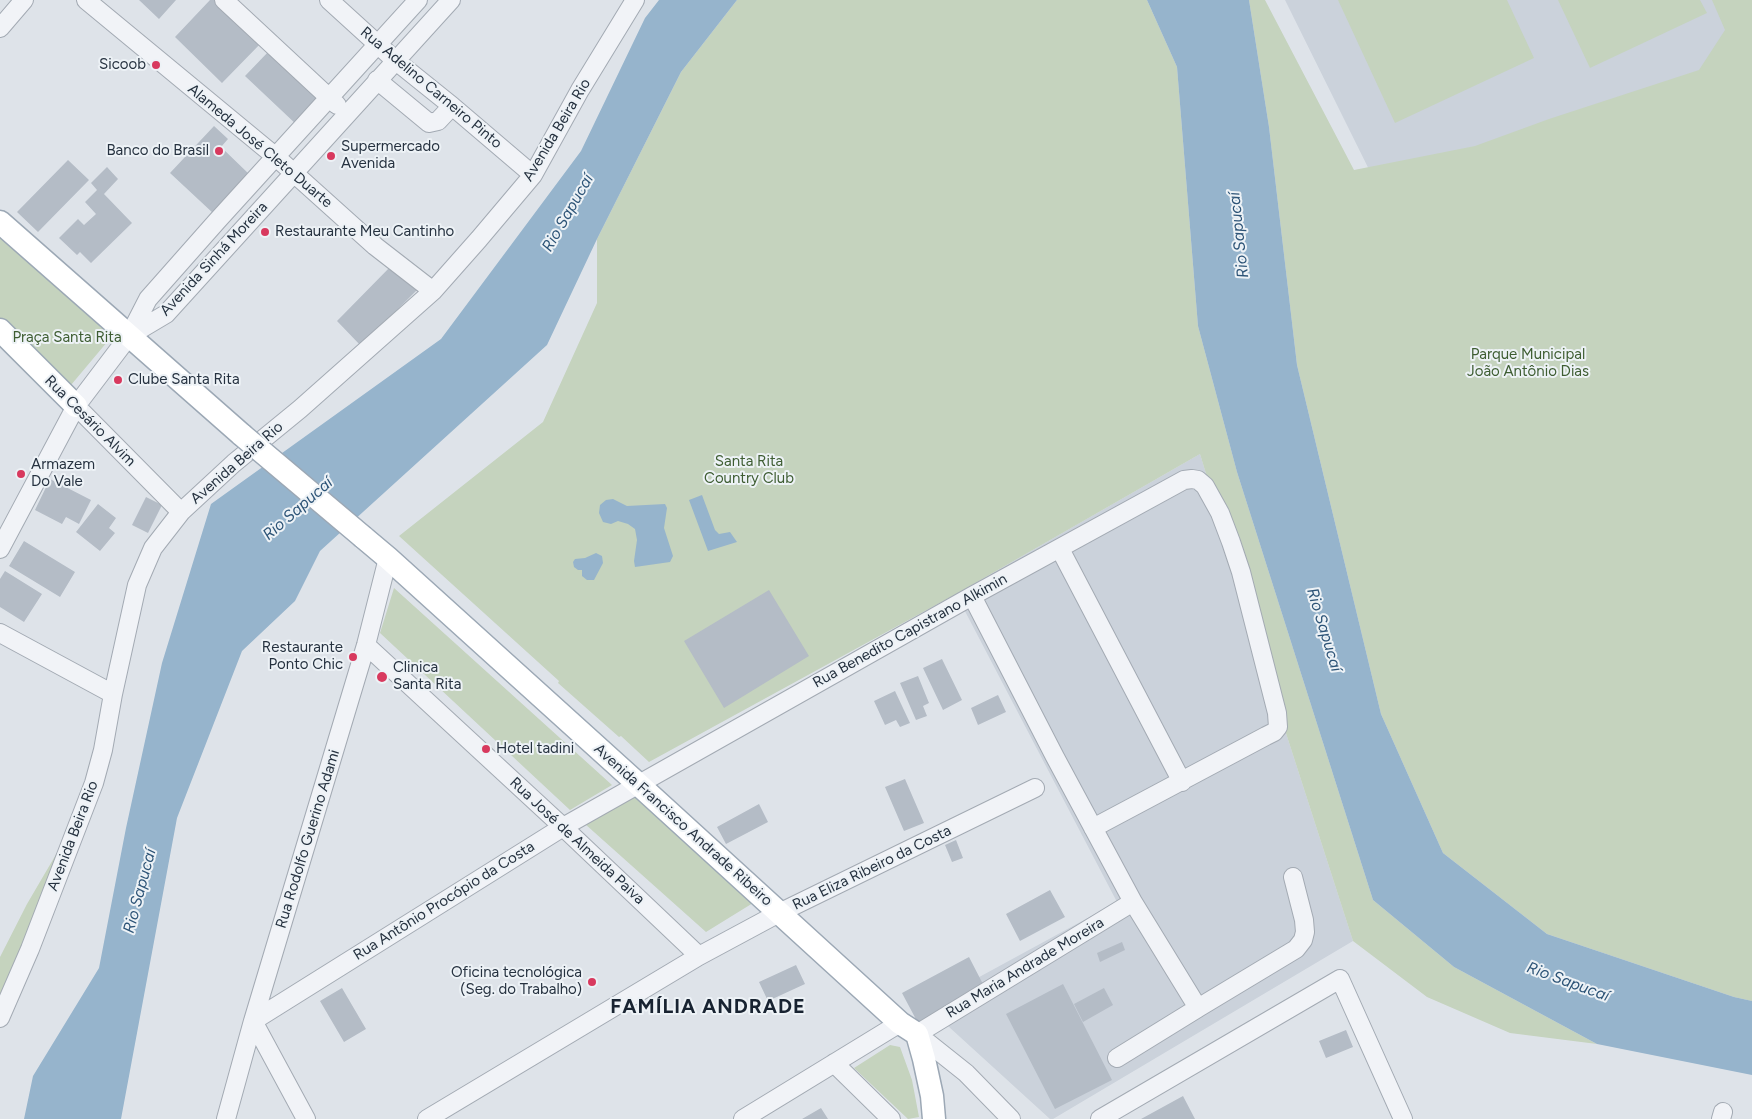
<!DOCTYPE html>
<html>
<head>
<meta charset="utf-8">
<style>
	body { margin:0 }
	canvas { display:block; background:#dee3e9 }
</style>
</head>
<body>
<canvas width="1752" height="1119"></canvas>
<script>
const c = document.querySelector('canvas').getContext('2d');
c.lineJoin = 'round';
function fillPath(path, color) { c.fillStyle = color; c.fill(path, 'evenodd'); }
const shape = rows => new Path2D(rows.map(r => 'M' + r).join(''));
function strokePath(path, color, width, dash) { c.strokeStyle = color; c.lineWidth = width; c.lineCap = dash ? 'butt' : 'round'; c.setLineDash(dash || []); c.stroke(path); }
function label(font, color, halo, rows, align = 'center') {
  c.font = font + ' Figtree,sans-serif'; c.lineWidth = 4; c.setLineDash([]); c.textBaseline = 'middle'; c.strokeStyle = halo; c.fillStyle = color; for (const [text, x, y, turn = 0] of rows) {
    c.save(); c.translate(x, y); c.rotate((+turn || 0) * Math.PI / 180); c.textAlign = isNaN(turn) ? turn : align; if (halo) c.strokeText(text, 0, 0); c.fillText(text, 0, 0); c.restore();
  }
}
const built = shape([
	[1285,0,1752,0,1752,74,1399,230],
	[1200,454,1283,724,1353,941,1053,1119,1050,1119,926,1006,1117,902,956,594]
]);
const green = shape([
	[737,0,1147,0,1177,67,1198,326,1237,472,1373,900,1454,967,1597,1044,1510,1033,1427,997,1353,941,1283,724,1200,454,956,594,649,762,621,736,619,737,558,683,559,681,399,536,543,422,597,303,597,239,681,72],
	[1249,0,1265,0,1354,170,1475,146,1549,119,1699,70,1725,30,1712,0,1752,0,1752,1001,1734,997,1547,934,1443,853,1381,714,1297,365,1269,127],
	[1338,0,1507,0,1534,58,1395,123],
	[1558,0,1700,0,1707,13,1590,68],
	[0,235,113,335,71,385,0,318],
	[394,588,612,785,570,810,380,633],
	[635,796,753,903,706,932,585,824],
	[58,851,64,855,0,1004,0,957,27,904],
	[890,1045,900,1047,912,1080,919,1117,908,1119,854,1068]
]);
const water = shape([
	[659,0,737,0,681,72,597,239,547,345,320,551,295,601,242,651,177,818,121,1119,24,1119,33,1076,99,968,126,828,162,663,211,504,441,339,581,151,645,18],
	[1147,0,1249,0,1269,127,1297,365,1381,714,1443,853,1547,934,1734,997,1752,1001,1752,1075,1597,1044,1454,967,1373,900,1237,472,1198,326,1177,67],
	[702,495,715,530,719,534,730,532,737,542,708,551,689,500],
	[613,499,627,506,665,504,667,508,664,528,673,556,670,562,635,567,634,561,637,540,635,529,628,524,618,521,611,524,603,522,599,513,600,505,606,500],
	[596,553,602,556,603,563,594,580,587,580,582,576,582,570,578,570,574,567,573,562,575,559,585,558]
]);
const building = shape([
	[139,0,176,0,159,19],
	[210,0,223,0,264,40,222,83,175,37],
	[269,51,322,101,298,126,245,76],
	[214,126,228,139,221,147,250,175,214,214,170,173],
	[68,160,89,180,38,232,17,212],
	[107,167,118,179,104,194,132,223,91,263,80,252,77,255,59,238,78,219,84,225,96,214,85,202,97,190,91,183],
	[392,265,417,290,361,346,337,321],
	[50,479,91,500,79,524,66,517,62,524,35,510],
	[146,497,162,505,148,533,132,525],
	[98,504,116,518,109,528,115,533,100,551,76,532],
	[24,541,75,572,60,597,9,566],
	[5,571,42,594,24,622,0,607,0,579],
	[769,590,809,656,724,708,684,641],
	[942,659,962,700,943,710,923,668],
	[918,676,929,703,923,706,927,716,916,720,900,683],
	[895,691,910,723,900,727,896,720,885,725,874,701],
	[998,695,1006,712,978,725,971,708],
	[905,779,924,823,904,831,885,787],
	[759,804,768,822,726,844,717,827],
	[956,840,963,858,952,862,945,845],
	[1050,890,1065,917,1020,941,1006,914],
	[1122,942,1125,950,1100,962,1097,953],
	[969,957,985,988,919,1025,902,993],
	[796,965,805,984,768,1001,759,982],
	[1063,984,1112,1080,1055,1109,1006,1014],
	[342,988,366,1029,344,1042,320,1001],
	[1104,988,1113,1005,1083,1022,1074,1004],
	[1346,1030,1353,1047,1326,1058,1319,1041],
	[1183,1096,1195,1119,1141,1119],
	[821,1108,828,1119,802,1119]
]);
const minor = shape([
	[86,0,276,157,375,246,433,291],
	[224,0,337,105],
	[329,0,396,61,452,106,533,175],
	[0,28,24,0],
	[377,80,429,123,438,121,452,106],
	[129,336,166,314,451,0],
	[76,406,181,512],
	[0,549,76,406,129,336,148,299,217,221,418,0],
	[1060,549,1182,782],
	[972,596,1055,757,1133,902,1198,1008,1296,949,1303,940,1305,932,1304,920,1293,877],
	[0,633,113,694],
	[366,645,563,827,699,956],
	[0,1018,30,949,94,783,103,750,113,694,137,585,153,548,181,512,234,463,300,409,433,291,479,239,533,175,580,90,635,0],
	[1117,1058,1198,1008],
	[834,1063,891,1119],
	[226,1119,253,1021,366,645,388,558],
	[306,1119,253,1021,563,827,972,596,1184,480,1192,479,1198,480,1205,486,1220,513,1231,542,1241,572,1277,713,1278,727,1274,732,1266,736,1093,828],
	[427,1119,699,956,779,913,1035,788],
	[743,1119,900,1023],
	[1011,1119,966,1073,917,1034,1133,902],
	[1100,1119,1340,979,1403,1119],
	[1721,1119,1723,1112]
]);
const major = shape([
	[0,222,242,435],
	[0,330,76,406],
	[363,537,388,558,638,784,900,1023,917,1034,924,1059,932,1096,934,1119]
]);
const majorBridge = shape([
	[242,435,363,537]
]);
const markers = [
	[156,65,5,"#d8395e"],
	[219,151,5,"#d8395e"],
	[331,156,5,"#d8395e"],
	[265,232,5,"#d8395e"],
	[118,380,5,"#d8395e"],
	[21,474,5,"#d8395e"],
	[353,657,5,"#d8395e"],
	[382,677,6,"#d8395e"],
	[486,749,5,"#d8395e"],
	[592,982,5,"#d8395e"]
];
const poiNames = [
	["Sicoob",146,65,"right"],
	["Supermercado",341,147],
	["Avenida",341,164],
	["Banco do Brasil",209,151,"right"],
	["Restaurante Meu Cantinho",275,232],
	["Clube Santa Rita",128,380],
	["Armazem",31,465],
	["Do Vale",31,482],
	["Restaurante",343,648,"right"],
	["Ponto Chic",343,665,"right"],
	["Clinica",393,668],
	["Santa Rita",393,685],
	["Hotel tadini",496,749],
	["Oficina tecnológica",582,973,"right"],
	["(Seg. do Trabalho)",582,990,"right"]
];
const streetNames = [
	["Rua Adelino Carneiro Pinto",431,88,40],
	["Avenida Beira Rio",557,130,-59],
	["Alameda José Cleto Duarte",260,146,40],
	["Avenida Sinhá Moreira",214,259,-47],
	["Rua Cesário Alvim",90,421,45],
	["Avenida Beira Rio",237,463,-41],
	["Rua Benedito Capistrano Alkimin",910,631,-29],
	["Avenida Francisco Andrade Ribeiro",683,825,42],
	["Avenida Beira Rio",73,836,-69],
	["Rua Rodolfo Guerino Adami",308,839,-73],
	["Rua José de Almeida Paiva",577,841,43],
	["Rua Eliza Ribeiro da Costa",872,868,-26],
	["Rua Antônio Procópio da Costa",444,901,-32],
	["Rua Maria Andrade Moreira",1025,968,-31]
];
const parkNames = [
	["Praça Santa Rita",67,338],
	["Parque Municipal",1528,355],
	["João Antônio Dias",1528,372],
	["Santa Rita",749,462],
	["Country Club",749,479]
];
const waterNames = [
	["Rio Sapucaí",568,213,-60],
	["Rio Sapucaí",1239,235,-96],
	["Rio Sapucaí",298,509,-41],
	["Rio Sapucaí",1324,630,73],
	["Rio Sapucaí",140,891,-75],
	["Rio Sapucaí",1568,982,20]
];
const districtNames = [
	["FAMÍLIA ANDRADE",708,1007]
];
fillPath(built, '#cbd2db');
fillPath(green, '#c5d3be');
fillPath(water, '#96b4cc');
fillPath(building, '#b4bcc6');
strokePath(minor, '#a3aab3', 20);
strokePath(major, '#9ca8b5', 25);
strokePath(minor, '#f1f3f7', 18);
strokePath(major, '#fff', 22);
strokePath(majorBridge, '#9ca8b5', 25, []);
strokePath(majorBridge, '#fff', 22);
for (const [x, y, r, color] of markers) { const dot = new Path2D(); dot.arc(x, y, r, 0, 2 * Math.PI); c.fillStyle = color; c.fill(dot); strokePath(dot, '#edf2f6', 2); }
label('15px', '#263240', '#edf2f6', poiNames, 'left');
label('15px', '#263240', '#edf2f6', streetNames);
label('15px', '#3e5d32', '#edf2f6', parkNames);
label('italic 16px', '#2d5477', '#edf2f6', waterNames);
c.letterSpacing = '1px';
label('bold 20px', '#182331', '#edf2f6', districtNames);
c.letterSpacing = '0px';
</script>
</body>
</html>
